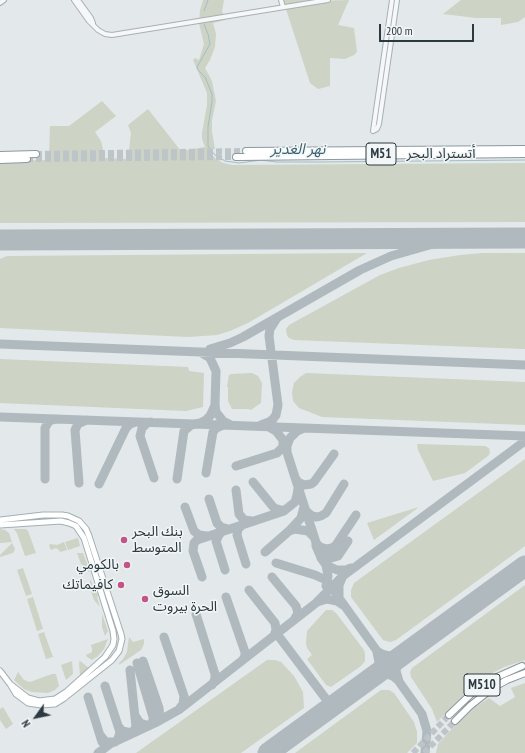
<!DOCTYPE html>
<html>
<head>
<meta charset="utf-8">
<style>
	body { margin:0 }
	#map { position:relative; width:525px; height:753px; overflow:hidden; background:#e3e8ea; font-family:"PT Sans Narrow",sans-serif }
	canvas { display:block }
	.north { position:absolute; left:16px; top:697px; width:40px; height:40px; -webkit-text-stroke:3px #f2f6f7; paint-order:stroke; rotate:237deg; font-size:11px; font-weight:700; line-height:16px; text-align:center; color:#2c3a40 }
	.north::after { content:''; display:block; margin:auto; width:14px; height:18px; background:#2c3a40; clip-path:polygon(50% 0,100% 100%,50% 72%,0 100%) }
	.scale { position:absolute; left:379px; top:24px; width:95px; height:18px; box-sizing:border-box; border:2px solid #2c3a40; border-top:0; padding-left:5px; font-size:12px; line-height:14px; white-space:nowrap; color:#2c3a40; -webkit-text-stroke:3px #f2f6f7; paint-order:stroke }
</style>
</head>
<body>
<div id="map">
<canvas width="525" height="753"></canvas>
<div class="north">N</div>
<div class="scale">200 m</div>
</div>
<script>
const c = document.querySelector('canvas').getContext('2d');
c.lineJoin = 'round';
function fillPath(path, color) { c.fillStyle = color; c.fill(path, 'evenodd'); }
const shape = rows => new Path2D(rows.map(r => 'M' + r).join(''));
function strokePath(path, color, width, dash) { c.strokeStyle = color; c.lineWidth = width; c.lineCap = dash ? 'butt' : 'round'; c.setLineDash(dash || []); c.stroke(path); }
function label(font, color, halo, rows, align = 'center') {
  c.font = font + ' "PT Sans Narrow","Noto Sans Arabic",sans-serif'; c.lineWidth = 3; c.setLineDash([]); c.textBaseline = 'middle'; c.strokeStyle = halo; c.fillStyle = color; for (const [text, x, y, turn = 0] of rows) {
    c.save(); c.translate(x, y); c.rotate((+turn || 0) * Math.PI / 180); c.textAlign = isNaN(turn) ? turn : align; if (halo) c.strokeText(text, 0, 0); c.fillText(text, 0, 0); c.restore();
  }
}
const green = shape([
	[203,0,224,0,222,11,225,20,213,23,216,34,215,47,210,60,205,68,212,81,216,101,212,120,212,132,215,149,208,150,216,159,223,163,232,165,525,163,525,222,0,223,0,161,49,160,50,126,69,126,102,101,116,116,95,132,101,141,105,158,128,159,131,133,128,125,148,109,181,151,205,147,202,139,202,133,207,105,207,93,193,60,195,58,199,60,204,44,199,23,200,10],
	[283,0,314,0,315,1,349,0,338,25,354,28,357,52,354,55,345,59,330,58,330,86,318,89,310,83],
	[461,0,525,0,525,17,518,22,501,25,501,18,476,18,443,14],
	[367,253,248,323,230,331,217,335,188,337,0,328,0,259,7,256],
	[482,253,525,253,525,349,294,340,289,338,287,335,286,329,289,325,380,275,399,268,429,260,460,255],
	[0,359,188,367,189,371,204,373,203,407,186,411,0,403],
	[252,373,258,376,262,383,261,403,251,410,248,409,232,409,228,401,228,387,227,387,229,375,231,374],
	[306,373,525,382,525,425,322,417,299,408,293,401,292,392,294,383,300,377],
	[417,444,485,446,489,448,490,453,488,456,465,473,433,481,418,450],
	[525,459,525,546,396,640,390,642,383,640,351,597,351,590,354,583],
	[419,507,374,540,367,523],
	[0,529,5,530,9,533,12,542,0,543],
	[14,529,26,529,28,531,36,553,25,556,17,533],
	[78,538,80,546,68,550,65,542],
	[64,542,67,550,60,552,59,550,56,548,51,550,49,546,50,544,57,545],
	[12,543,15,549,13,553,0,557,0,555],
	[77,553,83,553,90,572,89,571,89,572,81,564],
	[23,568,32,594,26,596,17,570],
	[90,579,95,589,93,584,95,583,98,596,97,597,100,607,94,600,90,589],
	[525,585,525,660,504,667,485,677,473,686,437,722,432,709,411,677,410,672,412,668],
	[33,597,43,629,37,631,27,599],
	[326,610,332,610,336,613,364,650,365,654,365,661,361,666,331,687,326,685,307,659,312,655,307,648,306,643,307,631],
	[102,614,108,631,105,636,102,627],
	[44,632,53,657,46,659,38,634],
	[129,637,133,642,144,639,144,644,141,650,119,665,119,663,123,659,127,652],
	[108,639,104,649,98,656,92,660,87,657,86,655,92,652,92,649,91,645],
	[267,660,275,660,281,662,294,676,303,692,304,708,241,753,136,753],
	[72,661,73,674,66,680,61,665],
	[80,661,89,668,80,676,79,662],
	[18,672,24,680,30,682,52,674,56,674,59,686,55,690,48,693,32,692,24,689,14,680],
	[525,683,525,753,436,753,438,744,461,719,474,708,489,698,500,706,515,697,511,688],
	[381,690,389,690,394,693,414,722,417,732,417,743,407,753,295,753],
	[3,707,13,724,6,729,0,720,0,709]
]);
const stream = shape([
	[204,11,208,0],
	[204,24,208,34,210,44,197,67,198,70,205,77,212,94,212,102,208,127,208,146,215,155,225,161,239,163,261,160,276,162,321,162,525,160]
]);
const taxiway = shape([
	[0,243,11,240],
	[0,344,525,365],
	[210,349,230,343,243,337,360,270,391,256,433,244,468,238],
	[200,352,210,358,216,371,215,405,216,412,223,421,231,425],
	[0,417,525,436],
	[151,422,147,423,142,428,140,436,154,478],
	[261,425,269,422,273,419,276,415,278,405,269,336,270,329,277,318],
	[269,427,276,431,283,440,321,558,326,565,337,570,346,570,351,568],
	[287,451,287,446,290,438,297,431,304,428],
	[236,466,277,453,283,447,283,440],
	[206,473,213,432,216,428,223,425],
	[45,479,45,428,49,421,56,419],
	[177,479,184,431,191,425,200,423,206,420,210,416,215,405],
	[296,479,298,482,304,485,311,484,314,482,334,454],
	[253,482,274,508,281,510,285,510,295,502,297,495,298,489],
	[79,483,75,430,78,424,87,420],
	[99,484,126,428,130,424,136,422],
	[236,490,239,514,244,520,252,521],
	[209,499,217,523,221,527,228,529],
	[185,507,194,531,199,535,207,536],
	[306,511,312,516,317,517,321,516,326,513,344,484],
	[243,524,238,529,237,535,246,564],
	[222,531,219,535,216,541,225,570],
	[289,531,301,518,304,507],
	[316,543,320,547,327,549,332,548,336,545,328,559,321,556,319,553,316,546,316,543],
	[336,545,356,515],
	[265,552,289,531,295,529,308,531,314,537],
	[276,563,315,575,326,580,335,592],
	[202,577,193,551,194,543,197,540,284,511],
	[272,577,296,606,298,613,294,620],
	[342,578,339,585,339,598,377,651,382,654,390,656,399,656,409,650,398,661,396,671,399,681,393,676,386,674,373,676],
	[326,586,328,576,326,565,328,559,338,556,348,541],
	[249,590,275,623,276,630,274,636],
	[226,597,245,652,245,656,242,661],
	[317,602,327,599,337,601,343,605],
	[196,614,215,674,215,679,212,685],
	[277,634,332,707],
	[164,637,184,696,183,704,180,708],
	[378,652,422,714,427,731,425,753],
	[143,661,159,708,160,717,155,723],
	[360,686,372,676,377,670,379,662,377,652],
	[88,697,102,742],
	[136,717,140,723,149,726,153,721,153,717,137,663],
	[119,727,122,731,132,733,136,727,130,670],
	[101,736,105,741,109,742,115,742,118,739,120,732,105,686],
	[98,753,110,744,155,723,180,709,316,603,343,576,525,441]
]);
const runway = shape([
	[0,240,525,238],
	[268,753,525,566]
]);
const highwayTunnel = shape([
	[36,154,246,151],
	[27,159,236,157],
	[413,753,449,715],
	[424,753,455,721]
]);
const minor = shape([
	[74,0,89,21,98,30,105,34,112,35,328,0],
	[78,0,91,18,93,23],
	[281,0,283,7],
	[0,3,4,0],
	[373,131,377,129,379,124,397,0],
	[373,131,392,0]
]);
const major = shape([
	[0,520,43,515,62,515,68,516,79,521,86,529,89,536,121,634,122,639,119,651,112,660,63,699,55,704,41,705,28,703,16,694,10,684],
	[0,525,61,521,69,523,76,526,84,538,113,631,114,639,113,645,105,657,66,692,55,699,39,701,28,698,10,684,0,671]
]);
const highway = shape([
	[246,151,525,149],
	[0,155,36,154],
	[236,157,525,154],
	[0,160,27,159],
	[449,715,472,693,485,684,495,678,522,666],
	[455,721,470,706,494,687,507,680,525,673]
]);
const markers = [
	[124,540,4,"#c25487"],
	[127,565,4,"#c25487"],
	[121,585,4,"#c25487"],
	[145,599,4,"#c25487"]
];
const shields = [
	[381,154,30],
	[482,685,36]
];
const shieldNames = [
	["M51",381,154],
	["M510",482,685]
];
const streetNames = [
	["أتستراد البحر",441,154]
];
const poiNames = [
	["بنك البحر",132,532],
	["المتوسط",132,548],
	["بالكومي",119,565,"right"],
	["كافيماتك",113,585,"right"],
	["السوق",153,591],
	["الحرة بيروت",153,607]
];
const waterNames = [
	["نهر الغدير",298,150]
];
fillPath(green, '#cdd3c5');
strokePath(stream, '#a1bec6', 1);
strokePath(taxiway, '#b0babe', 9);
strokePath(runway, '#b0babe', 21);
strokePath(highwayTunnel, '#bec5c8', 6, [6, 3]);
strokePath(minor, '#a8b0b4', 6);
strokePath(major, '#a3afb4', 7);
strokePath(highway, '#8c999f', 8);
strokePath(minor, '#f5f7f8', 4);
strokePath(major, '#fff', 5);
strokePath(highway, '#fff', 6);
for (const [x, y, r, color] of markers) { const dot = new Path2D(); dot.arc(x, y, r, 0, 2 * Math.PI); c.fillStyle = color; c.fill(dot); strokePath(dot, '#f2f6f7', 1.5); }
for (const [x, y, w] of shields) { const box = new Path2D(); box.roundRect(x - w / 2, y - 11, w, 22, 3); c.fillStyle = '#f2f6f7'; c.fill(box); strokePath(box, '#2c3a40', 1); }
label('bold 13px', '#2c3a40', null, shieldNames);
label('14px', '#2c3a40', '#f2f6f7', streetNames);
label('14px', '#2c3a40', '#f2f6f7', poiNames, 'left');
label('italic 15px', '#3a6370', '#f2f6f7', waterNames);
</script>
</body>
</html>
